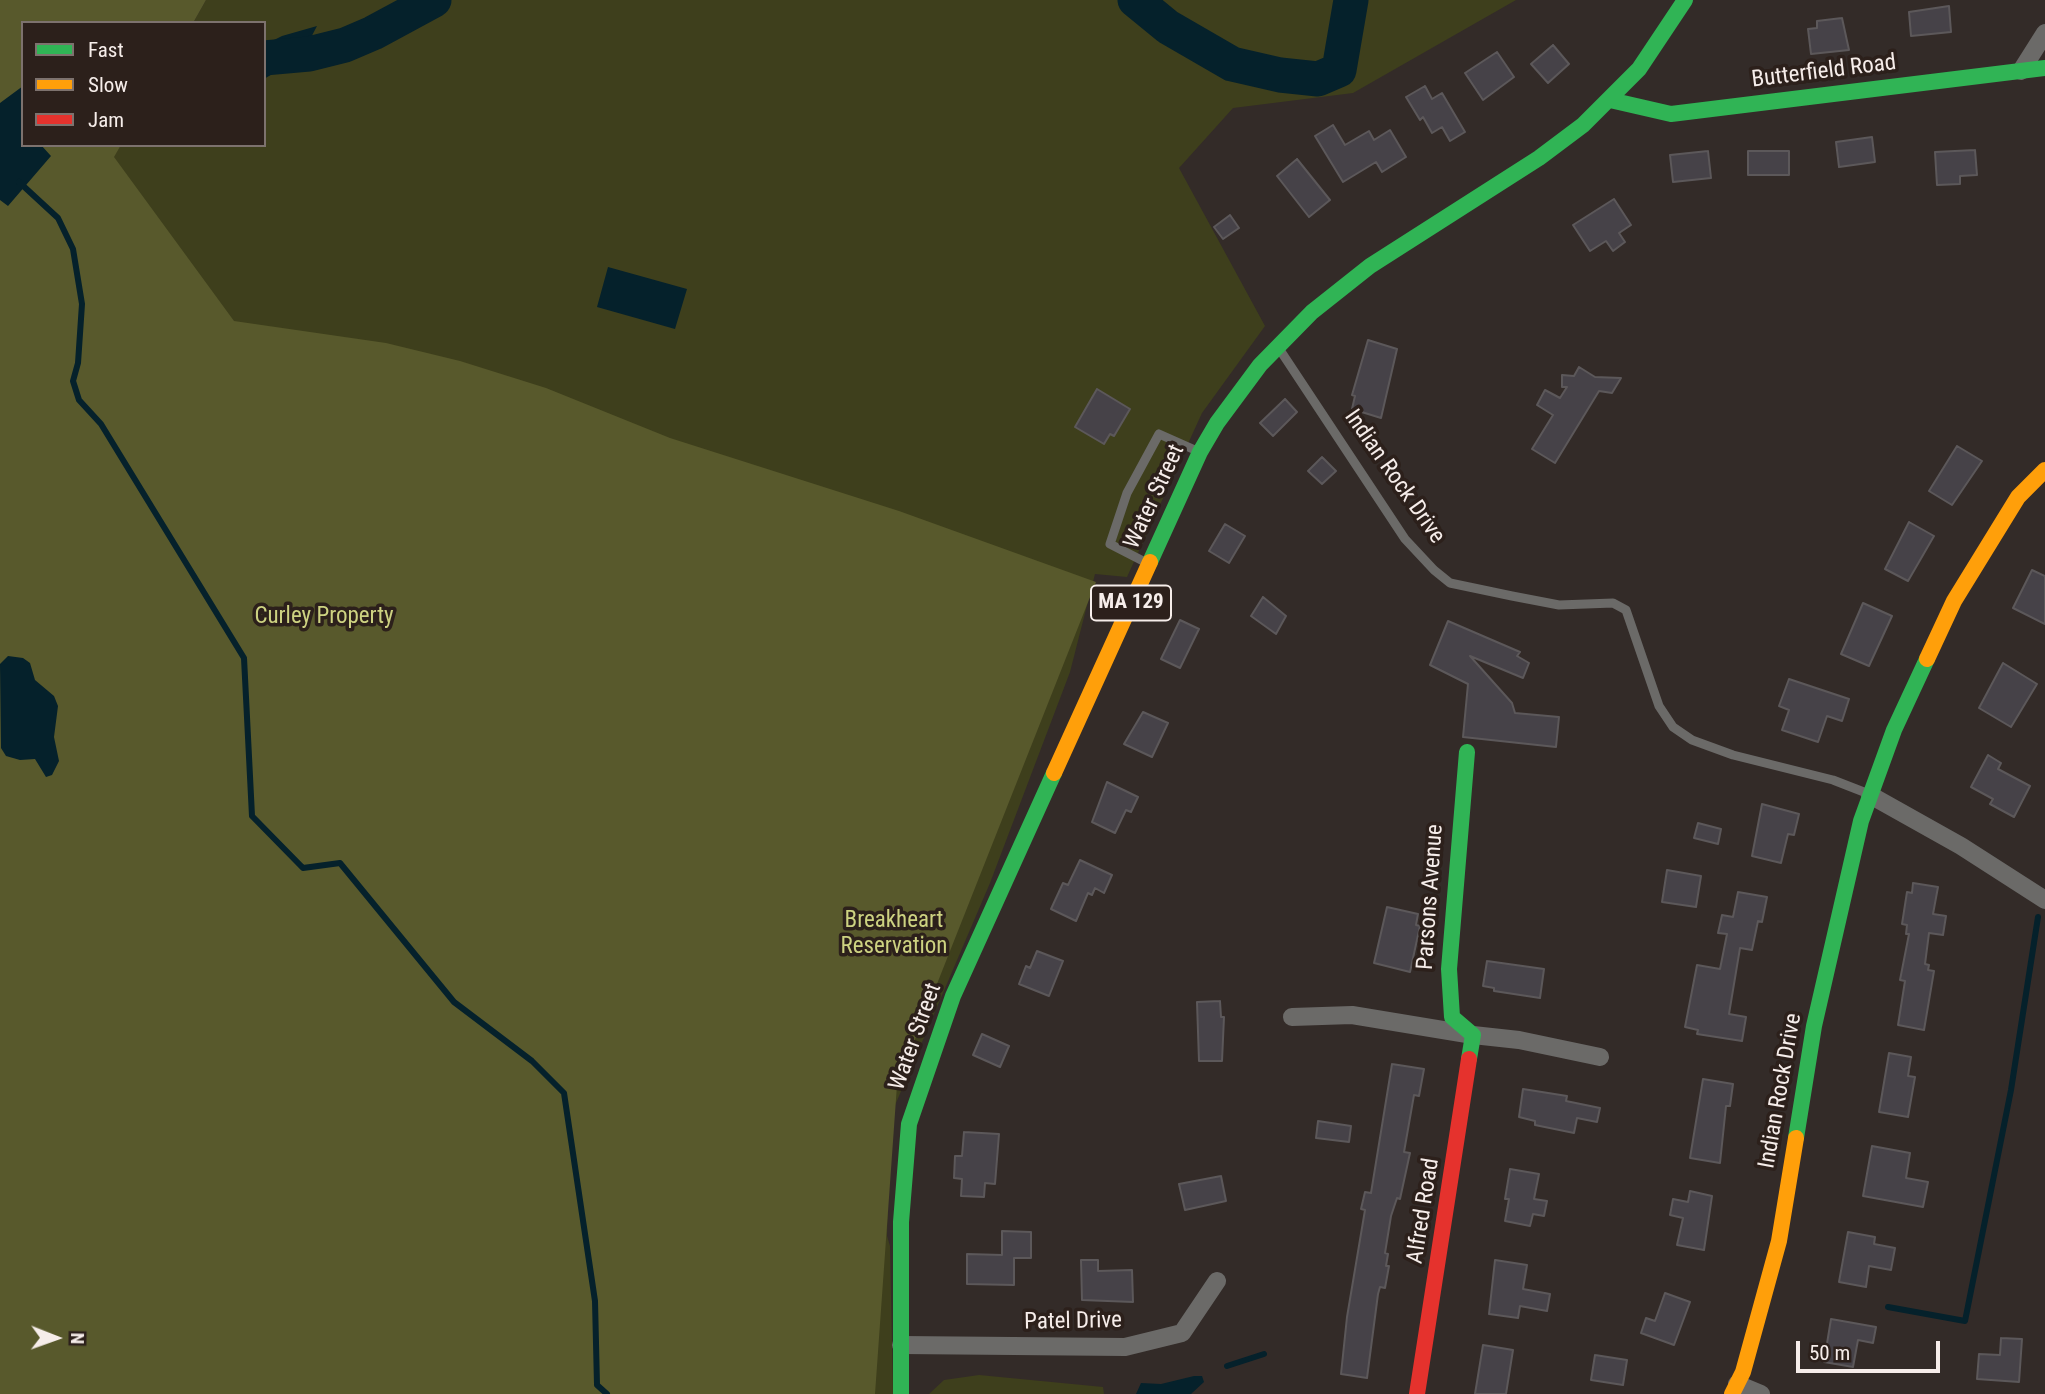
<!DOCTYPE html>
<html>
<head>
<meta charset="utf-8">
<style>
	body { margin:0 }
	#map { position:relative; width:2045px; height:1394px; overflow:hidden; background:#332b28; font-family:"Roboto Condensed",sans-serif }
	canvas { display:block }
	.legend { position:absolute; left:21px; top:21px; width:245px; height:126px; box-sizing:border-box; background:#2c201b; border:2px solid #7d726e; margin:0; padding:9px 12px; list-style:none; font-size:21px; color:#f6edea }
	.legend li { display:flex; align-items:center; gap:14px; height:35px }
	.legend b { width:35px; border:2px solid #7d726e }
	.north { position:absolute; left:21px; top:1303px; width:70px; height:70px; -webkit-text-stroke:5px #2c201b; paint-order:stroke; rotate:91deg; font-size:19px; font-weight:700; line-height:28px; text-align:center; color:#f6edea }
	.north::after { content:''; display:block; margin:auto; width:24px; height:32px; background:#f6edea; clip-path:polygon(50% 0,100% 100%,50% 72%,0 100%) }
	.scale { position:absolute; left:1796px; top:1341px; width:144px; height:32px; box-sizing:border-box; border:4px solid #f6edea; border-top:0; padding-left:9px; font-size:21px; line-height:24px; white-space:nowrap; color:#f6edea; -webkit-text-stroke:5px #2c201b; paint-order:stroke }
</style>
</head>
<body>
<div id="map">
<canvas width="2045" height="1394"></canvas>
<ul class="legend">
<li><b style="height:9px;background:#30b455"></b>Fast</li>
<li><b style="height:9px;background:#ff9f0a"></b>Slow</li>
<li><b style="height:9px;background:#e5322d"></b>Jam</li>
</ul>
<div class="north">N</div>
<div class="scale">50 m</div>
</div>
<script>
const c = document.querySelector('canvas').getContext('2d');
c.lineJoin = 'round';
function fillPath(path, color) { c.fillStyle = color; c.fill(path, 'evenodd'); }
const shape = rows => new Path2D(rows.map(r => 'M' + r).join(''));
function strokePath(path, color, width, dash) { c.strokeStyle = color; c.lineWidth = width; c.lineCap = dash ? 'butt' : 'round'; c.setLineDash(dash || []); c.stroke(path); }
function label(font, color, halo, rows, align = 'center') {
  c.font = font + ' "Roboto Condensed",sans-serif'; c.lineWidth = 7; c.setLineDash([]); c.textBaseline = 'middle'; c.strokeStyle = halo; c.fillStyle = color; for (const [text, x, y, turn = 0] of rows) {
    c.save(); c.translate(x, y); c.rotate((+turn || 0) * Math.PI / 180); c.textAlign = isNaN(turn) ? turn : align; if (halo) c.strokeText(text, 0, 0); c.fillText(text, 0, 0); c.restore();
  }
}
const green = shape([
	[206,0,1516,0,1353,93,1233,108,1179,168,1265,326,1202,413,1127,577,1095,574,1070,672,990,883,890,1117,887,1236,890,1246,893,1394,0,1394,0,71,23,145,114,156,121,145,264,145,264,23,193,23],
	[979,1375,1103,1387,1104,1394,929,1394,944,1380]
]);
const forest = shape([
	[0,0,206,0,193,23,23,23,23,145,121,145,114,157,234,321,386,343,460,361,546,388,670,438,899,511,1096,582,897,1085,875,1394,0,1394]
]);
const water = shape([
	[317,26,306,47,294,61,264,79,264,45,282,36],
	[23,86,23,145,41,145,51,156,8,206,0,200,0,103],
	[608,267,687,289,675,329,597,307],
	[8,656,23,658,30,663,35,680,54,696,58,706,54,737,59,761,52,775,46,777,35,759,20,760,6,756,1,748,0,664],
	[1194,1376,1202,1376,1204,1382,1191,1394,1136,1394,1141,1383,1161,1384]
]);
const stream = shape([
	[19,182,58,218,73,249,82,304,78,363,73,381,79,400,101,424,244,658,252,816,303,868,340,863,454,1002,532,1061,564,1093,595,1301,597,1385,607,1394],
	[1888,1307,1965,1321,2011,1090,2038,917],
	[1227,1366,1264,1354]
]);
const river = shape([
	[1135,0,1168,27,1232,64,1280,75,1318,79,1339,70,1351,0],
	[264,58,309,54,345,45,373,33,434,0]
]);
const building = shape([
	[1949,6,1951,32,1911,36,1909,12,1949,6],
	[1842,18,1849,50,1811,54,1808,29,1817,28,1817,21,1842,18],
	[1553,45,1569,64,1548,83,1531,64,1553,45],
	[1497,52,1514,77,1483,100,1465,73,1497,52],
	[1425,86,1432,99,1442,93,1465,132,1450,141,1442,127,1432,133,1423,117,1420,120,1406,97,1425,86],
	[1333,125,1345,145,1369,131,1374,140,1390,130,1406,157,1382,172,1376,162,1343,182,1315,136,1333,125],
	[1872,137,1875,162,1839,167,1836,142,1872,137],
	[1975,150,1977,175,1960,176,1960,184,1937,185,1935,152,1975,150],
	[1708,151,1711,178,1673,182,1670,155,1708,151],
	[1748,151,1789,151,1789,175,1748,175,1748,151],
	[1297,159,1330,200,1309,217,1277,176,1297,159],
	[1614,199,1631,225,1619,233,1625,242,1613,251,1606,241,1590,251,1573,225,1614,199],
	[1230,215,1239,228,1223,239,1214,227,1230,215],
	[1368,340,1397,349,1381,418,1352,409,1355,396,1352,395,1368,340],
	[1579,367,1595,377,1621,378,1612,393,1599,391,1555,463,1532,449,1553,415,1537,405,1545,390,1560,398,1567,387,1562,387,1562,375,1574,376,1579,367],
	[1097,389,1130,409,1114,436,1110,434,1104,444,1075,427,1097,389],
	[1285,399,1297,412,1273,436,1260,423,1285,399],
	[1957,446,1982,461,1952,505,1929,491,1957,446],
	[1322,457,1336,471,1322,484,1308,471,1322,457],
	[1909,522,1934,536,1908,581,1885,569,1909,522],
	[1225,524,1245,536,1229,563,1209,551,1225,524],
	[2032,570,2045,576,2045,624,2013,608,2032,570],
	[1263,597,1286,616,1276,634,1251,616,1263,597],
	[1863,603,1892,616,1869,666,1841,654,1863,603],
	[1180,620,1199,629,1180,668,1161,659,1180,620],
	[1448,621,1520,652,1517,656,1529,663,1523,678,1470,656,1512,703,1515,713,1559,717,1556,747,1463,737,1468,684,1430,665,1448,621],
	[2003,663,2037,684,2011,727,1979,708,2003,663],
	[1789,679,1849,699,1842,721,1827,716,1818,742,1782,730,1789,710,1779,706,1789,679],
	[1143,712,1168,723,1152,757,1124,744,1143,712],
	[1988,755,2001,763,1998,769,2030,786,2014,817,1990,804,1993,799,1971,787,1988,755],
	[1107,782,1138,797,1131,812,1126,810,1115,833,1092,822,1107,782],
	[1762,804,1799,814,1794,835,1788,834,1781,863,1752,856,1762,804],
	[1698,823,1721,829,1718,844,1694,838,1698,823],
	[1080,860,1112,875,1104,893,1095,888,1092,895,1088,893,1076,921,1051,909,1063,883,1068,885,1080,860],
	[1667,870,1701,876,1696,907,1662,902,1667,870],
	[1913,883,1938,887,1933,914,1946,916,1943,935,1929,933,1925,964,1929,965,1928,970,1934,971,1924,1030,1898,1025,1905,981,1900,980,1909,934,1906,934,1907,925,1902,924,1907,892,1912,893,1913,883],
	[1738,892,1767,897,1762,922,1758,921,1752,950,1740,948,1729,1014,1746,1017,1742,1041,1697,1034,1698,1030,1685,1027,1697,965,1720,969,1727,934,1718,933,1722,915,1733,917,1738,892],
	[1387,907,1418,914,1416,925,1420,926,1410,972,1374,963,1387,907],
	[1037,951,1063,961,1049,996,1019,984,1026,966,1030,968,1037,951],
	[1487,961,1544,969,1540,998,1494,991,1494,988,1483,986,1487,961],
	[1220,1001,1221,1017,1224,1017,1222,1061,1199,1061,1197,1002,1220,1001],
	[982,1034,1009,1046,1000,1067,973,1055,982,1034],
	[1889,1053,1911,1057,1908,1076,1915,1077,1908,1117,1879,1112,1889,1053],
	[1392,1064,1424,1069,1419,1096,1414,1095,1404,1152,1410,1153,1400,1199,1397,1198,1391,1216,1385,1253,1388,1254,1386,1266,1389,1266,1385,1288,1380,1287,1378,1294,1367,1378,1341,1374,1347,1317,1365,1210,1361,1209,1365,1192,1371,1193,1392,1064],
	[1703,1079,1733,1084,1730,1106,1726,1106,1720,1163,1690,1158,1703,1079],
	[1523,1089,1567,1096,1566,1101,1600,1108,1597,1122,1577,1118,1574,1133,1535,1125,1535,1121,1519,1117,1523,1089],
	[1318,1121,1351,1126,1349,1142,1316,1138,1318,1121],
	[964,1132,999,1134,995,1184,985,1183,984,1197,961,1196,962,1179,954,1178,955,1156,962,1156,964,1132],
	[1872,1146,1910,1153,1906,1178,1928,1182,1923,1207,1863,1196,1872,1146],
	[1510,1169,1539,1174,1534,1199,1547,1201,1544,1216,1533,1214,1530,1226,1505,1221,1509,1199,1505,1199,1510,1169],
	[1221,1176,1226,1201,1185,1210,1179,1184,1221,1176],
	[1690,1191,1712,1196,1704,1250,1677,1245,1683,1218,1670,1215,1673,1199,1688,1202,1690,1191],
	[1002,1231,1031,1232,1031,1258,1014,1258,1014,1285,967,1284,967,1254,1002,1255,1002,1231],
	[1848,1232,1875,1237,1874,1244,1895,1248,1891,1270,1869,1266,1866,1287,1839,1282,1848,1232],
	[1081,1260,1098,1260,1098,1271,1132,1270,1133,1302,1082,1300,1081,1260],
	[1495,1260,1527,1265,1523,1289,1550,1294,1547,1311,1520,1306,1518,1318,1489,1314,1495,1260],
	[1665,1293,1690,1302,1674,1345,1641,1333,1646,1318,1655,1321,1665,1293],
	[1831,1319,1876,1327,1873,1343,1858,1340,1853,1367,1824,1362,1831,1319],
	[2001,1338,2022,1339,2019,1382,1977,1379,1979,1354,2000,1355,2001,1338],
	[1483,1345,1513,1350,1506,1394,1475,1394,1483,1345],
	[1595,1355,1627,1360,1623,1385,1591,1380,1595,1355]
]);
const lane = shape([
	[1280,350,1405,539,1434,570,1450,583,1512,596,1559,605,1613,603,1626,610,1659,706,1673,727,1692,740,1733,755,1833,780,1869,794],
	[1145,562,1110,544,1127,493,1159,434,1195,450]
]);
const street = shape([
	[2021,71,2045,33],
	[1870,795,1961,846,2045,900],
	[1292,1017,1352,1015,1473,1035,1519,1040,1600,1057],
	[901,1345,1125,1347,1182,1333,1217,1281],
	[1737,1384,1761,1394]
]);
const fast = shape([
	[1610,100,1671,114,2045,68],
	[1150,562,1200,452,1217,423,1260,365,1312,312,1370,266,1539,158,1583,125,1639,69,1685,0],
	[1467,752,1449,969,1452,1017,1473,1035,1469,1059],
	[1796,1138,1814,1026,1861,821,1894,730,1927,659],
	[901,1394,901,1222,909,1124,953,996,1054,773]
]);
const slow = shape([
	[1927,659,1954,601,2018,497,2045,470],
	[1054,773,1150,562],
	[1732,1394,1743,1372,1779,1241,1796,1138]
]);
const jam = shape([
	[1417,1394,1469,1059]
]);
const shields = [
	[1131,603,80]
];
const shieldNames = [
	["MA 129",1131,603]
];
const streetNames = [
	["Butterfield Road",1824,72,-7],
	["Indian Rock Drive",1394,477,55],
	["Water Street",1155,497,-65],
	["Parsons Avenue",1431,897,-86],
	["Water Street",916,1037,-70],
	["Indian Rock Drive",1781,1091,-80],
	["Alfred Road",1424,1211,-81],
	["Patel Drive",1073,1322,-1]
];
const parkNames = [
	["Curley Property",324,617],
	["Breakheart",894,921],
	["Reservation",894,947]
];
fillPath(green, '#3e3f1c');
fillPath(forest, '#58592c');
fillPath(water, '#05212b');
strokePath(stream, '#05212b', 6);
strokePath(river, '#05212b', 35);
fillPath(building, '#464248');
strokePath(building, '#5c585a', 2);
strokePath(lane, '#6b6a68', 9);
strokePath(street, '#6b6a68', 18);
strokePath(fast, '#30b455', 16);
strokePath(slow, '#ff9f0a', 16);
strokePath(jam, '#e5322d', 16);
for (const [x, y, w] of shields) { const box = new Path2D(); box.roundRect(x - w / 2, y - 17.5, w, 35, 5); c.fillStyle = '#2c201b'; c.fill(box); strokePath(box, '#f6edea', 2); }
label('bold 21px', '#f6edea', null, shieldNames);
label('23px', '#f6edea', '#2c201b', streetNames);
label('23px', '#cdd281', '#2c201b', parkNames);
</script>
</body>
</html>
